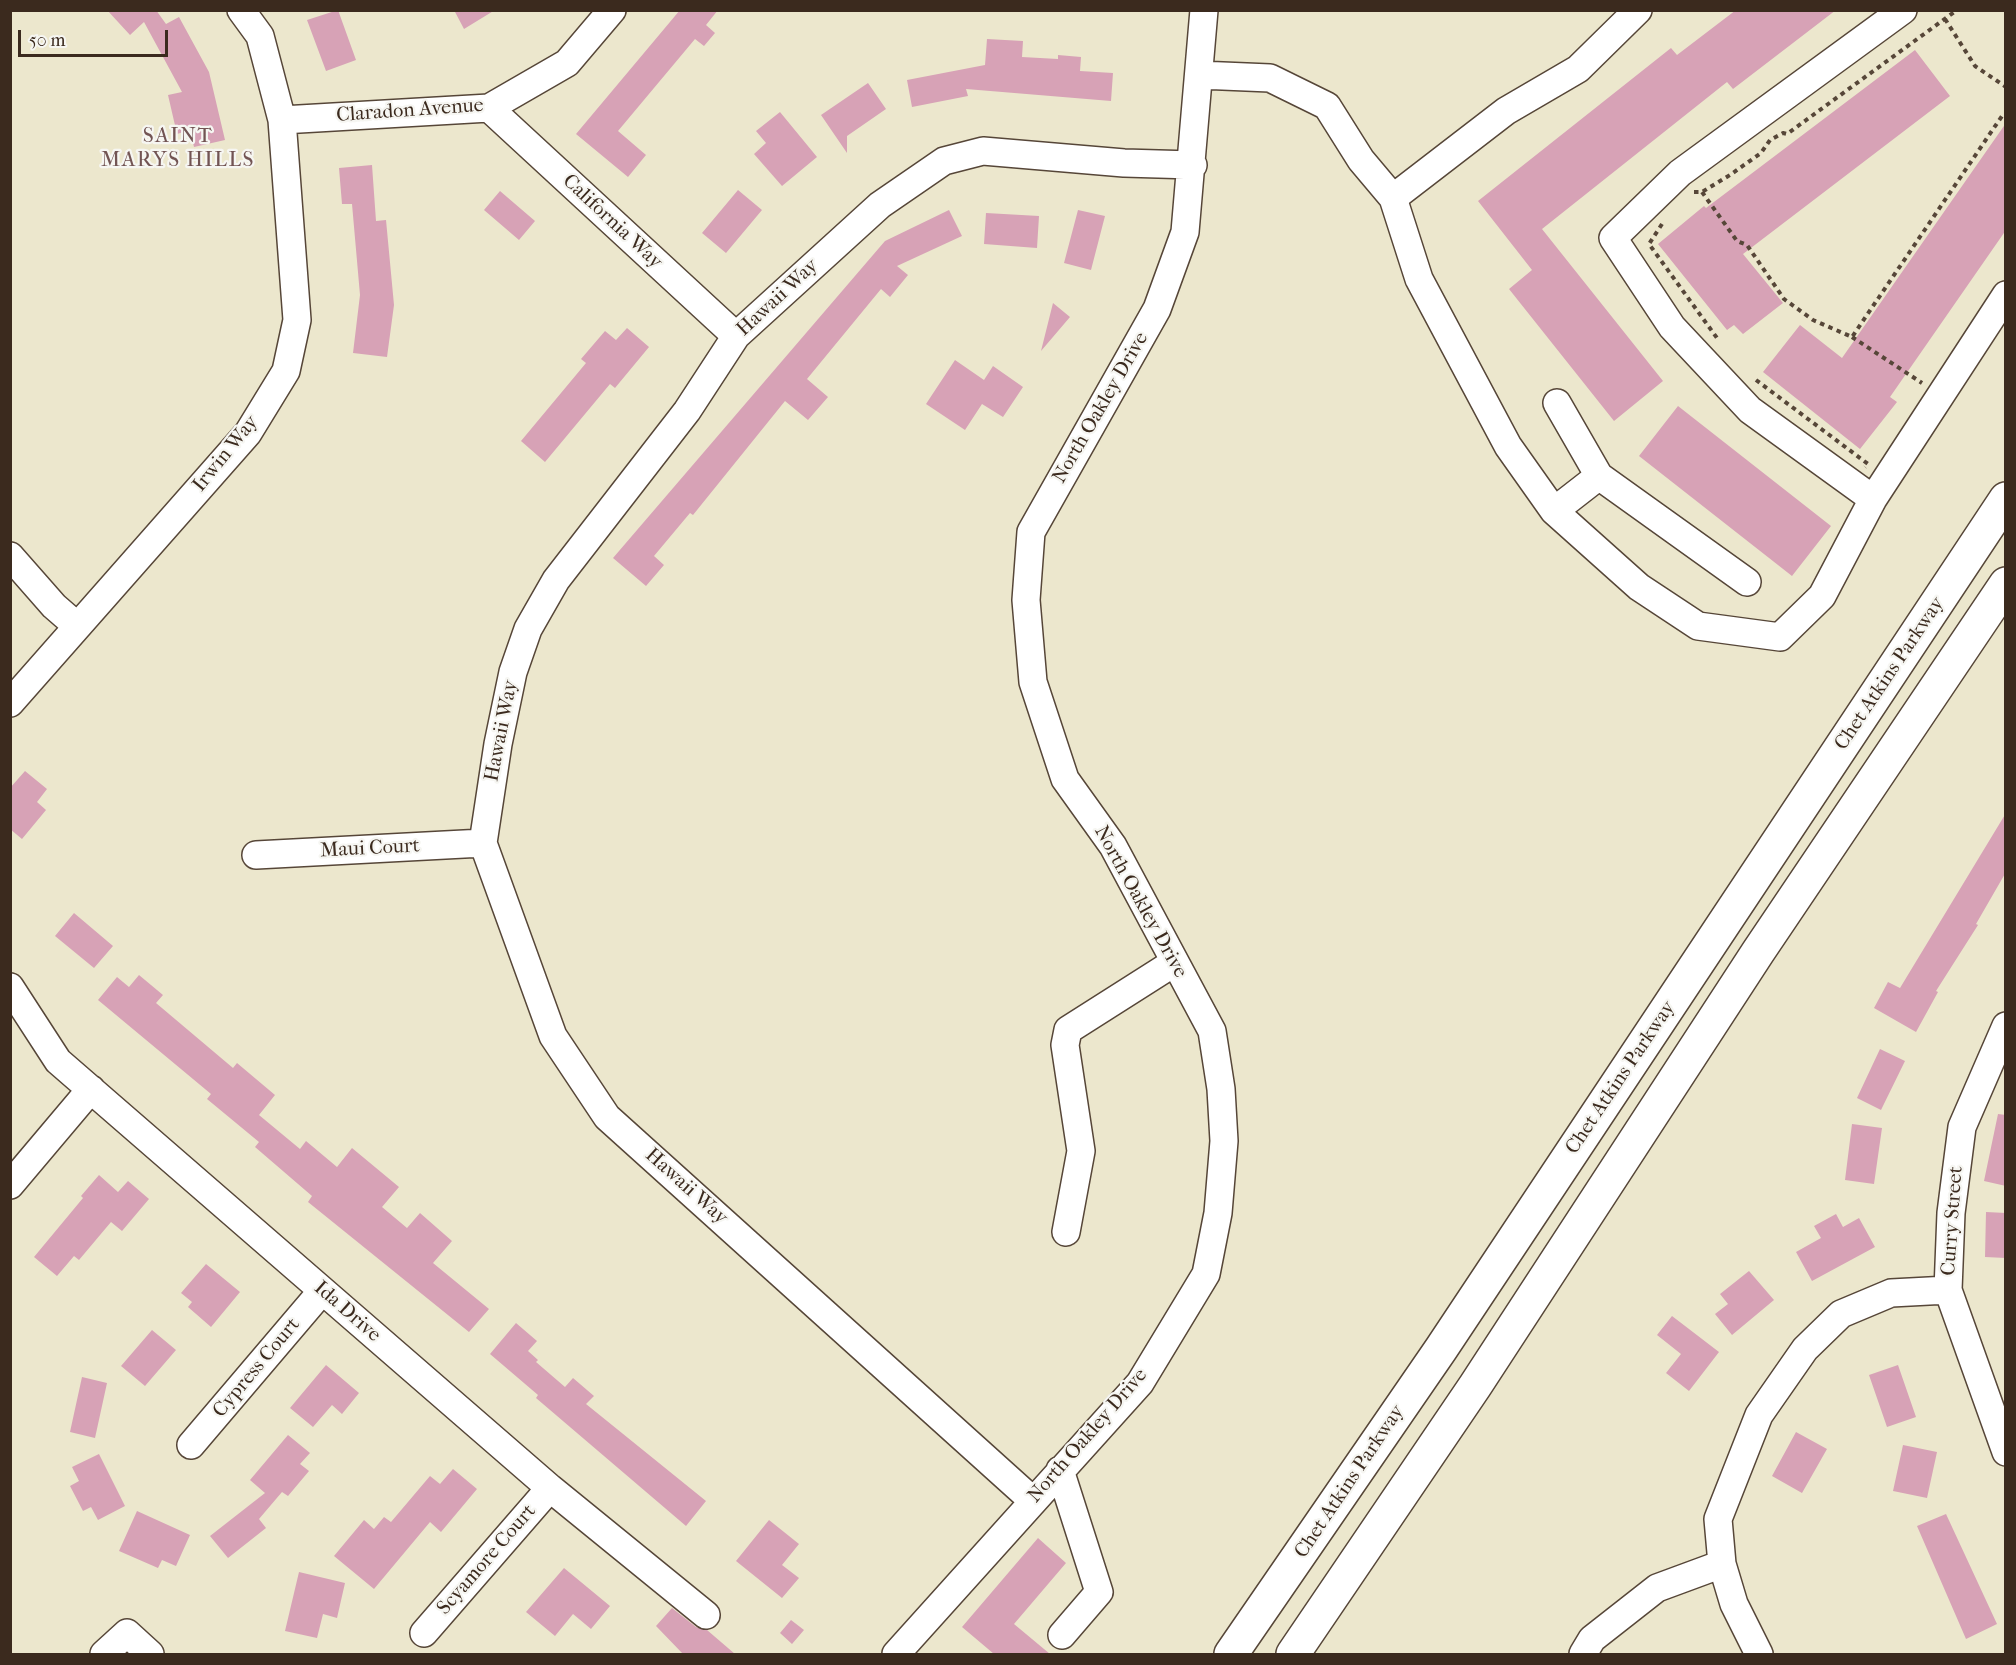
<!DOCTYPE html>
<html>
<head>
<meta charset="utf-8">
<style>
	body { margin:0 }
	#map { position:relative; width:2016px; height:1665px; overflow:hidden; background:#ece7cd; font-family:"IM FELL French Canon",serif }
	canvas { display:block }
	.frame { position:absolute; inset:0; border:12px solid #3b2a1e; pointer-events:none }
	.scale { position:absolute; left:18px; top:30px; width:150px; height:27px; box-sizing:border-box; border:3px solid #3b2a1e; border-top:0; padding-left:8px; font-size:18px; line-height:21px; white-space:nowrap; color:#3b2a1e; -webkit-text-stroke:4px #f6f6f2; paint-order:stroke }
</style>
</head>
<body>
<div id="map">
<canvas width="2016" height="1665"></canvas>
<div class="frame"></div>
<div class="scale">50 m</div>
</div>
<script>
const c = document.querySelector('canvas').getContext('2d');
c.lineJoin = 'round';
function fillPath(path, color) { c.fillStyle = color; c.fill(path, 'evenodd'); }
const shape = rows => new Path2D(rows.map(r => 'M' + r).join(''));
function strokePath(path, color, width, dash) { c.strokeStyle = color; c.lineWidth = width; c.lineCap = dash ? 'butt' : 'round'; c.setLineDash(dash || []); c.stroke(path); }
function label(font, color, halo, rows, align = 'center') {
  c.font = font + ' "IM FELL French Canon",serif'; c.lineWidth = 4.5; c.setLineDash([]); c.textBaseline = 'middle'; c.strokeStyle = halo; c.fillStyle = color; for (const [text, x, y, turn = 0] of rows) {
    c.save(); c.translate(x, y); c.rotate((+turn || 0) * Math.PI / 180); c.textAlign = isNaN(turn) ? turn : align; if (halo) c.strokeText(text, 0, 0); c.fillText(text, 0, 0); c.restore();
  }
}
const building = shape([
	[107,10,156,10,166,24,179,17,209,72,225,140,194,147,190,130,177,134,168,95,182,92,144,22,130,35],
	[338,10,356,60,326,71,307,20],
	[454,10,495,10,464,29],
	[680,10,718,10,706,25,715,33,704,46,695,39,618,131,646,155,628,177,576,134],
	[1736,10,1836,10,1733,89,1727,82,1542,229,1663,381,1614,421,1509,289,1532,270,1478,201,1671,48,1677,55],
	[987,39,1023,41,1022,57,1058,59,1058,55,1081,57,1080,71,1113,73,1111,101,966,89,968,96,912,107,907,80,985,65],
	[1915,50,1950,96,1743,254,1783,303,1743,334,1734,325,1727,330,1658,244,1704,206,1706,208],
	[868,83,886,109,847,136,847,153,821,115],
	[780,112,817,157,782,186,754,154,766,143,756,131],
	[2006,123,2006,230,1890,397,1897,402,1860,449,1763,372,1800,325,1842,358],
	[372,165,376,221,386,220,394,305,387,357,353,353,360,295,352,204,342,204,339,168],
	[738,190,762,210,726,253,702,233],
	[500,191,535,221,519,240,484,210],
	[949,210,962,236,897,266,908,275,890,297,881,289,807,379,828,397,808,420,785,401,693,515,690,513,654,556,664,565,646,586,613,558,885,241],
	[1078,210,1105,216,1091,270,1064,263],
	[986,213,1039,216,1037,248,984,244],
	[1053,303,1070,317,1041,351],
	[627,328,649,347,615,388,610,384,545,462,521,441,586,363,581,359,605,331,616,340],
	[955,360,984,380,993,366,1023,387,1003,417,982,404,965,430,926,404],
	[1678,406,1831,526,1792,576,1639,456],
	[25,771,47,789,37,802,46,810,22,839,10,829,10,788],
	[2006,813,2006,872,1976,924,1978,925,1936,991,1938,992,1916,1032,1874,1008,1888,982,1900,988],
	[74,913,113,946,94,968,55,936],
	[139,975,163,995,156,1003,233,1068,237,1063,275,1095,259,1115,300,1149,306,1141,337,1167,352,1148,399,1187,382,1207,407,1228,420,1213,452,1241,433,1263,489,1309,469,1332,308,1202,312,1196,255,1147,259,1142,207,1099,211,1094,98,1000,117,977,129,987],
	[1880,1049,1905,1061,1881,1110,1857,1098],
	[1998,1114,2006,1115,2006,1186,1984,1181],
	[1852,1124,1882,1128,1874,1184,1845,1180],
	[99,1175,118,1192,128,1181,149,1199,122,1231,111,1222,79,1260,74,1256,57,1276,34,1257,83,1198,81,1196],
	[1986,1212,2006,1213,2006,1258,1985,1257],
	[1836,1214,1843,1227,1859,1218,1875,1247,1812,1281,1796,1252,1821,1238,1814,1226],
	[206,1264,240,1292,211,1327,188,1307,192,1302,181,1293],
	[1749,1271,1774,1300,1732,1335,1715,1314,1728,1304,1720,1294],
	[1672,1316,1719,1352,1689,1391,1666,1373,1681,1354,1657,1335],
	[516,1323,537,1341,528,1351,538,1360,536,1362,565,1387,573,1378,594,1396,586,1404,706,1501,686,1526,536,1398,538,1395,490,1354],
	[152,1330,176,1350,145,1386,121,1366],
	[326,1365,359,1393,342,1414,332,1405,313,1427,290,1408],
	[1898,1365,1916,1417,1887,1427,1869,1375],
	[82,1377,107,1383,95,1438,70,1432],
	[1796,1432,1827,1449,1802,1493,1772,1476],
	[288,1435,310,1453,300,1464,309,1471,288,1496,282,1492,259,1519,266,1528,228,1558,210,1536,265,1493,250,1480],
	[1903,1445,1937,1452,1927,1498,1893,1491],
	[99,1454,125,1506,98,1520,91,1507,83,1511,70,1486,79,1481,72,1467],
	[453,1469,477,1489,441,1532,430,1522,374,1589,334,1556,364,1520,374,1529,384,1517,391,1522,430,1476,440,1484],
	[137,1511,190,1535,176,1566,162,1560,158,1568,119,1551],
	[1946,1514,1997,1624,1966,1639,1917,1526],
	[769,1520,799,1544,782,1565,799,1578,782,1598,736,1561],
	[1038,1538,1066,1563,1014,1624,1050,1654,994,1654,962,1627],
	[564,1568,610,1606,591,1629,573,1614,555,1636,526,1612],
	[299,1572,345,1583,337,1618,323,1614,317,1638,285,1631],
	[672,1608,696,1627,707,1630,735,1654,683,1654,656,1626],
	[791,1620,804,1630,792,1644,780,1633]
]);
const path = shape([
	[1945,19,1975,66,2006,87],
	[1694,192,1702,192,1730,175,1761,153,1770,140,1783,133,1787,134,1957,10],
	[1702,192,1737,241,1747,245,1784,299,1813,320,1852,337,2002,116,2006,119],
	[1662,224,1649,244,1717,338],
	[1852,337,1922,383],
	[1756,380,1868,464,1865,467]
]);
const minor = shape([
	[1199,75,1270,78,1327,106,1361,160,1393,198,1419,279,1508,446,1554,511,1639,587,1698,626,1780,637,1822,596,1873,499,2006,295],
	[489,108,736,336],
	[282,120,489,108,567,63,612,10],
	[1393,198,1506,111,1578,69,1638,10],
	[1557,403,1599,476],
	[1873,499,1750,410,1672,327,1613,238,1680,173,1903,10],
	[1554,511,1599,476,1747,582],
	[10,556,54,606,77,626],
	[10,703,248,433,286,371,297,320,282,120,260,36,241,10],
	[256,855,483,843],
	[10,987,58,1061,550,1488,706,1615],
	[2006,1026,1962,1127,1951,1213,1948,1290,2006,1452],
	[10,1185,91,1089],
	[1066,1232,1081,1151,1065,1045,1068,1030,1175,962],
	[191,1445,322,1291],
	[1060,1470,1099,1592,1062,1635],
	[1032,1500,607,1117,553,1036,483,843,498,744,513,672,528,629,556,580,687,411,736,336,880,205,944,161,983,151,1124,163,1193,165],
	[424,1633,550,1488],
	[104,1654,127,1633,150,1654],
	[896,1654,1140,1383,1206,1274,1218,1213,1224,1141,1221,1089,1212,1031,1113,846,1065,779,1033,682,1026,600,1031,532,1157,309,1185,232,1204,10],
	[1583,1654,1592,1639,1657,1588,1722,1564],
	[1759,1654,1734,1604,1722,1564,1718,1519,1759,1415,1805,1349,1841,1314,1891,1293,1948,1290]
]);
const highway = shape([
	[1231,1654,1441,1349,2006,499],
	[1293,1654,1475,1386,1758,952,2006,584]
]);
const streetNames = [
	["Claradon Avenue",410,111,-4],
	["California Way",612,222,43],
	["Hawaii Way",778,298,-43],
	["North Oakley Drive",1101,408,-60],
	["Irwin Way",226,454,-51],
	["Chet Atkins Parkway",1890,674,-56],
	["Hawaii Way",502,731,-79],
	["Maui Court",370,849,-3],
	["North Oakley Drive",1140,902,61],
	["Chet Atkins Parkway",1621,1078,-56],
	["Hawaii Way",686,1187,42],
	["Curry Street",1953,1221,-86],
	["Ida Drive",347,1312,41],
	["Cypress Court",257,1368,-50],
	["North Oakley Drive",1088,1436,-49],
	["Chet Atkins Parkway",1350,1482,-56],
	["Scyamore Court",487,1560,-49]
];
const neighbourhoodNames = [
	["SAINT",178,137],
	["MARYS HILLS",178,161]
];
fillPath(building, '#d7a2b6');
strokePath(minor, '#564638', 30);
strokePath(highway, '#564638', 36);
strokePath(path, '#564638', 4, [4.5, 4.5]);
strokePath(minor, '#fff', 27);
strokePath(highway, '#fff', 33);
label('20px', '#3b2a1e', '#f6f6f2', streetNames);
c.letterSpacing = '1.5px';
label('21px', '#725453', '#f6f6f2', neighbourhoodNames);
c.letterSpacing = '0px';
</script>
</body>
</html>
